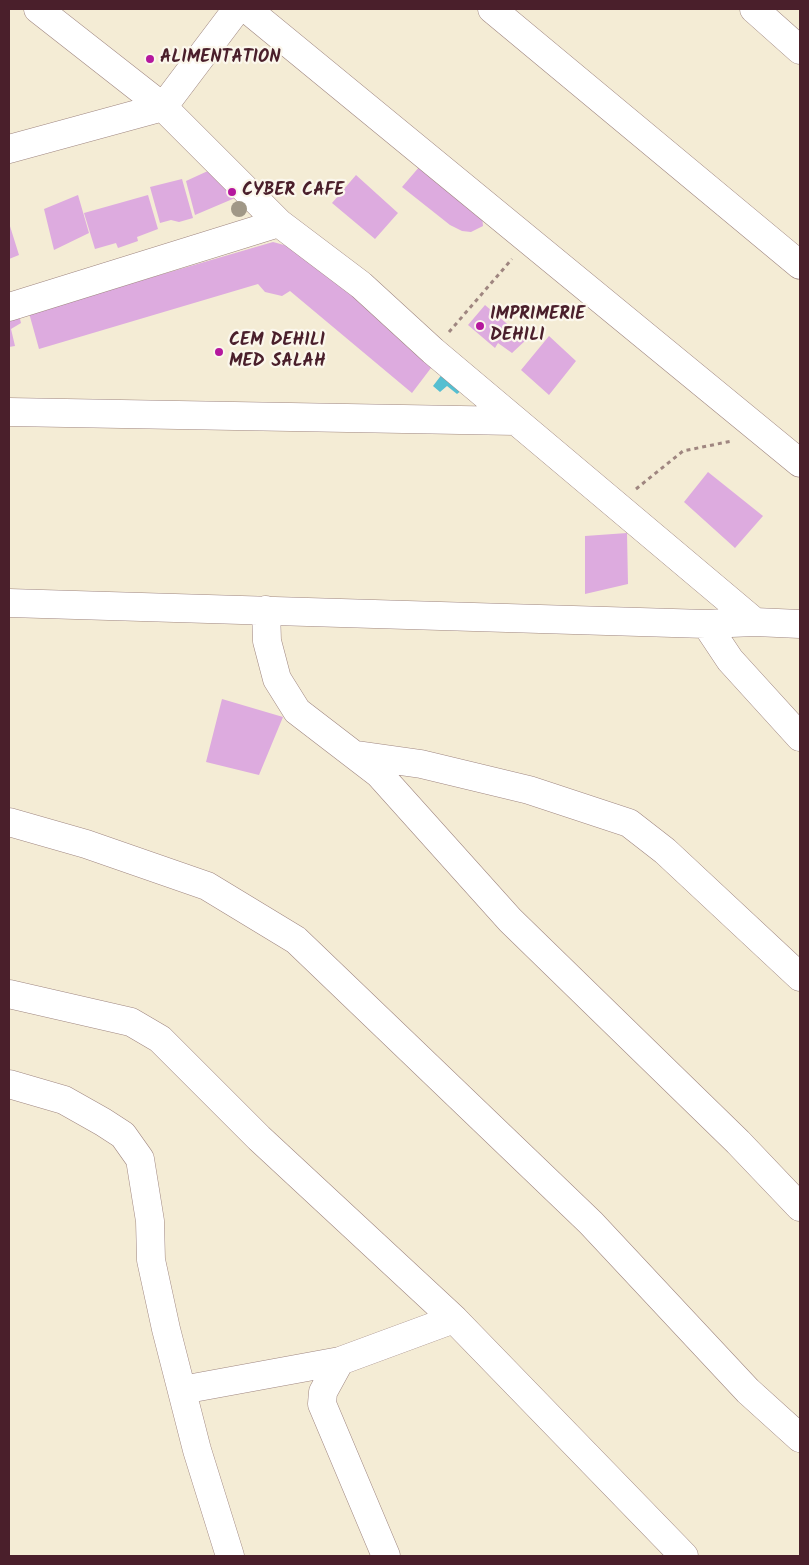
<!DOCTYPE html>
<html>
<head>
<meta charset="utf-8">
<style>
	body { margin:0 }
	#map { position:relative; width:809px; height:1565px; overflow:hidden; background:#f4ecd5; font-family:Kalam,sans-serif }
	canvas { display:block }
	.frame { position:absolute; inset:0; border:10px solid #4a1f2b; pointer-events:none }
</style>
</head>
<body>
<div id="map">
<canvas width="809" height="1565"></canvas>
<div class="frame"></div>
</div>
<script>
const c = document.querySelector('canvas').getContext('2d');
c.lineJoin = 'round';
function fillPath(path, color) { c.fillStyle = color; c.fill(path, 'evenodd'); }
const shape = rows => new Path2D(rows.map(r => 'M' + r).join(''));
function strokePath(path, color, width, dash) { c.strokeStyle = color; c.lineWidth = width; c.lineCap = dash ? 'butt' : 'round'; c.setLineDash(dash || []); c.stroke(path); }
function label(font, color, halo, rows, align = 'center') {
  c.font = font + ' Kalam,sans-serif'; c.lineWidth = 4.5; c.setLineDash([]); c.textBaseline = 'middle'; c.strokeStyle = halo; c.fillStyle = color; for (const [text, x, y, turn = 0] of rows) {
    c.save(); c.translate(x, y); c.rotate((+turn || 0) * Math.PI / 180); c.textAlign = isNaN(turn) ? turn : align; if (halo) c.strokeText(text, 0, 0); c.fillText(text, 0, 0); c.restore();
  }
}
const water = shape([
	[446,369,467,386,457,394,447,386,440,392,433,386]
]);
const building = shape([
	[426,159,482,215,483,226,471,232,462,231,450,225,402,187],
	[210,170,235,198,195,215,186,181],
	[356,175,398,213,375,239,332,203],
	[182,179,193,218,179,222,171,220,160,223,150,187],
	[78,195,89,233,54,250,44,209],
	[148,195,158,229,137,237,138,241,118,248,116,243,95,249,84,213],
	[9,223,19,255,9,259],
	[273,242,299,249,434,364,412,393,290,291,282,296,265,292,258,284,39,349,29,313],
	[485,305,526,340,512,353,498,343,495,348,468,325],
	[18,311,21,323,11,329,15,346,9,347,9,314],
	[549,336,576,361,549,395,521,370],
	[708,472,763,516,735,548,684,502],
	[627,533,628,584,585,594,585,536],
	[222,699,283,717,259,775,206,762]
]);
const path = shape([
	[449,332,512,259],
	[636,489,683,451,732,441]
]);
const minor = shape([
	[38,9,163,107,279,223,361,285,433,351,755,622],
	[247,9,800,463],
	[492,9,800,265],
	[754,9,800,50],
	[9,149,163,107,237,9],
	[9,307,279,223],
	[9,412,516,421],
	[9,603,706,624,755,622,800,624],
	[266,610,267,641,277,679,297,711,379,774,510,920,738,1142,800,1207],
	[706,624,730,660,800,737],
	[357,755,421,764,529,790,629,823,665,851,800,977],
	[9,822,86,844,207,886,296,940,591,1223,748,1391,800,1438],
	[9,994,131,1022,160,1039,259,1138,454,1319,684,1556],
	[9,1084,64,1100,103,1122,123,1135,140,1159,150,1221,151,1260,166,1329,197,1450,230,1556],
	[182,1390,340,1361],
	[386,1556,322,1404,323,1392,340,1361,454,1319]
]);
const trees = [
	[239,209]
];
const markers = [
	[150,59,5,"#b5179e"],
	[232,192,5,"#b5179e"],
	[480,326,5,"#b5179e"],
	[219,352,5,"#b5179e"]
];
const poiNames = [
	["ALIMENTATION",160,59],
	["CYBER CAFE",242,192],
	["IMPRIMERIE",490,316],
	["DEHILI",490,337],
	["CEM DEHILI",229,342],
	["MED SALAH",229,363]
];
fillPath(water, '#55bfd1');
fillPath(building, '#ddabdf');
strokePath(minor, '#9f8680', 29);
strokePath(path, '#9f8680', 3, [4, 4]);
strokePath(minor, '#fff', 28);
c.fillStyle = '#a09887';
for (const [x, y] of trees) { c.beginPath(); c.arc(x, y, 8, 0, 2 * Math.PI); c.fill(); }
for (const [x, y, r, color] of markers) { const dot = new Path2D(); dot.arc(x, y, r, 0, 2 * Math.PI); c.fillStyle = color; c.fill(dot); strokePath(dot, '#fbf7ec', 2); }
label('bold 18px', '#4a1f2b', '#fbf7ec', poiNames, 'left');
</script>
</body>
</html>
